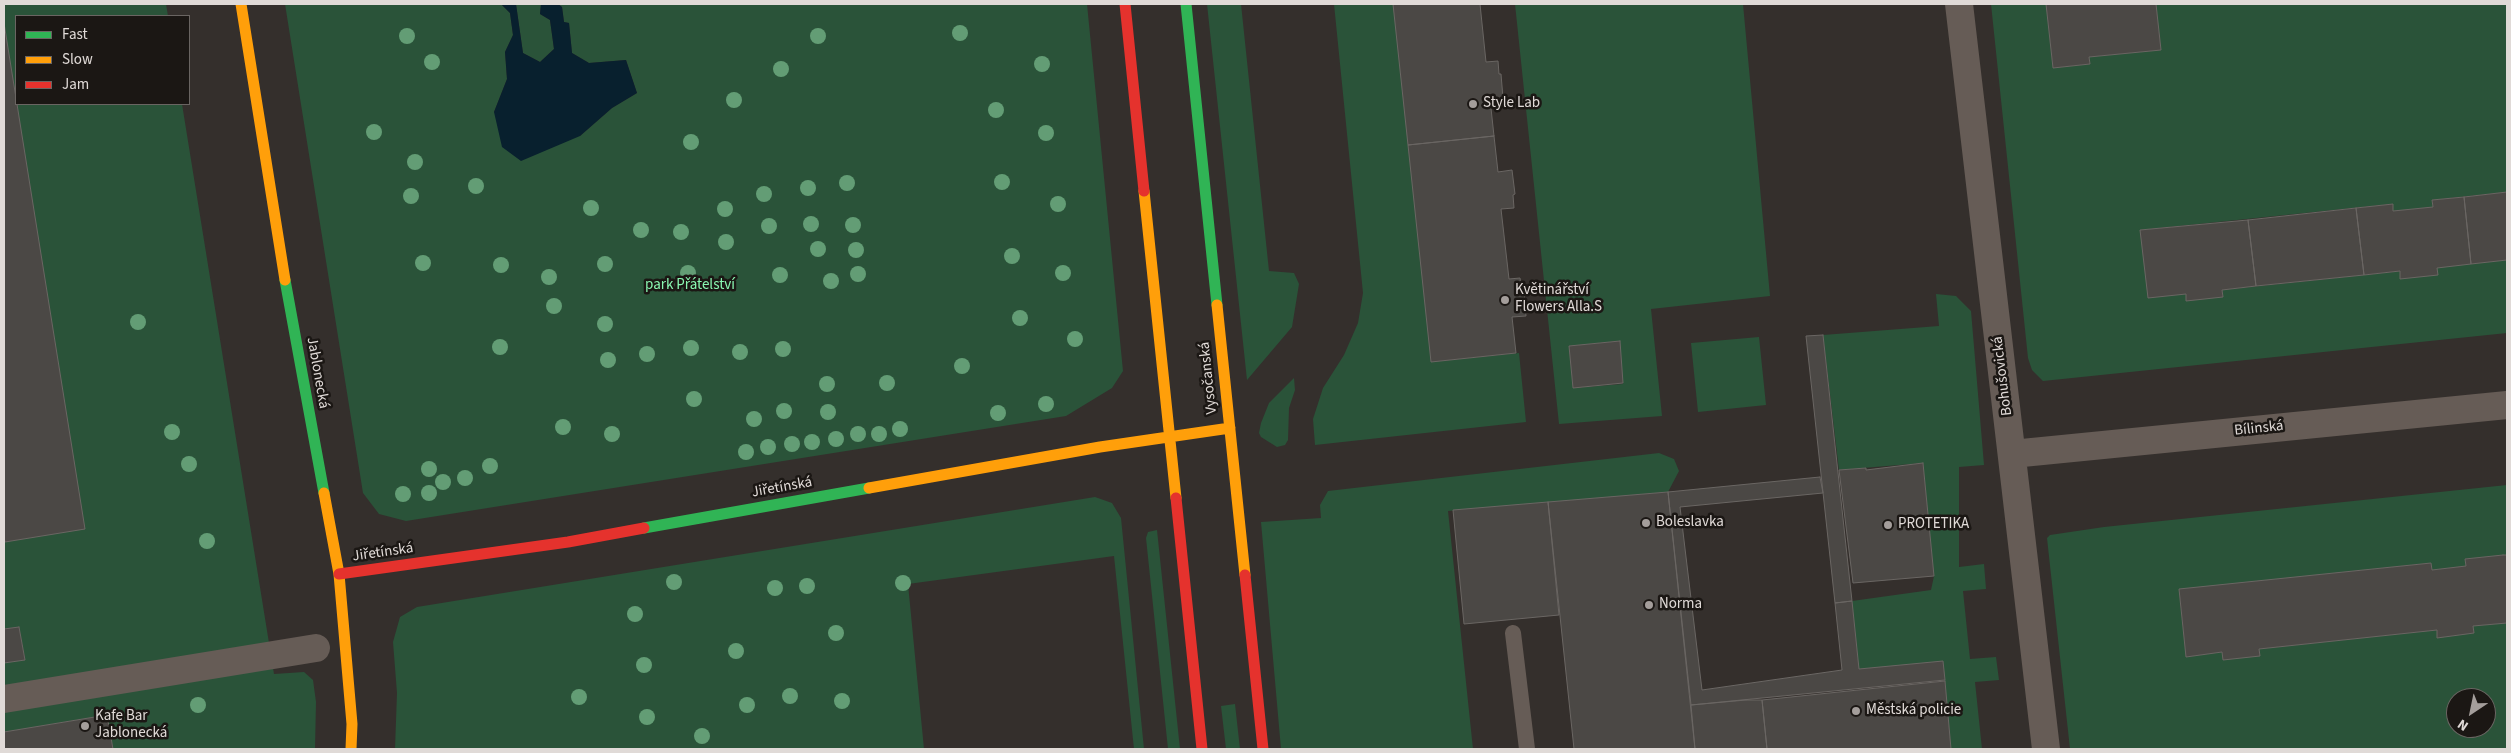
<!DOCTYPE html>
<html>
<head>
<meta charset="utf-8">
<style>
	body { margin:0 }
	#map { position:relative; width:2511px; height:753px; overflow:hidden; background:#342f2c; font-family:"Source Sans 3",sans-serif }
	canvas { display:block }
	.frame { position:absolute; inset:0; border:5px solid #e0dad7; pointer-events:none }
	.legend { position:absolute; left:15px; top:15px; width:175px; height:90px; box-sizing:border-box; background:#1b1714; border:1px solid #6a6562; margin:0; padding:6px 9px; list-style:none; font-size:15px; color:#e0dad7 }
	.legend li { display:flex; align-items:center; gap:10px; height:25px }
	.legend b { width:25px; border:1px solid #6a6562 }
	.north { position:absolute; left:2446px; top:688px; width:50px; height:50px; box-sizing:border-box; background:#1b1714; border:1px solid #6a6562; border-radius:50%; rotate:214deg; font-size:14px; font-weight:700; line-height:20px; text-align:center; color:#e0dad7 }
	.north::after { content:''; display:block; margin:auto; width:18px; height:22px; background:#a49e9b; clip-path:polygon(50% 0,100% 100%,50% 72%,0 100%) }
</style>
</head>
<body>
<div id="map">
<canvas width="2511" height="753"></canvas>
<div class="frame"></div>
<ul class="legend">
<li><b style="height:6px;background:#30b455"></b>Fast</li>
<li><b style="height:6px;background:#ff9f0a"></b>Slow</li>
<li><b style="height:6px;background:#e5322d"></b>Jam</li>
</ul>
<div class="north">N</div>
</div>
<script>
const c = document.querySelector('canvas').getContext('2d');
c.lineJoin = 'round';
function fillPath(path, color) { c.fillStyle = color; c.fill(path, 'evenodd'); }
const shape = rows => new Path2D(rows.map(r => 'M' + r).join(''));
function strokePath(path, color, width, dash) { c.strokeStyle = color; c.lineWidth = width; c.lineCap = dash ? 'butt' : 'round'; c.setLineDash(dash || []); c.stroke(path); }
function label(font, color, halo, rows, align = 'center') {
  c.font = font + ' "Source Sans 3",sans-serif'; c.lineWidth = 5; c.setLineDash([]); c.textBaseline = 'middle'; c.strokeStyle = halo; c.fillStyle = color; for (const [text, x, y, turn = 0] of rows) {
    c.save(); c.translate(x, y); c.rotate((+turn || 0) * Math.PI / 180); c.textAlign = isNaN(turn) ? turn : align; if (halo) c.strokeText(text, 0, 0); c.fillText(text, 0, 0); c.restore();
  }
}
const green = shape([
	[4,4,166,4,168,16,16,16,16,101,4,23],
	[285,4,501,4,510,13,513,35,505,52,507,79,494,112,580,136,612,108,637,93,626,60,589,63,572,53,569,23,564,22,562,7,558,4,1087,4,1123,371,1112,388,1066,416,406,521,379,514,363,493],
	[516,4,541,4,540,14,550,20,554,49,540,62,523,53],
	[1207,4,1241,4,1269,271,1294,273,1299,284,1292,327,1247,380],
	[1334,4,1402,4,1440,361,1519,353,1526,422,1315,445,1313,419,1323,388,1344,355,1358,323,1363,293],
	[1515,4,1743,4,1770,296,1651,309,1662,416,1559,424],
	[1619,341,1623,384,1573,388,1569,346],
	[1991,4,2046,4,2053,68,2090,64,2089,57,2161,50,2156,4,2507,4,2507,192,2432,200,2433,207,2393,211,2392,204,2140,230,2186,294,2223,297,2222,290,2507,260,2507,333,2043,381,2032,370,2028,358],
	[17,104,182,104,274,674,304,672,313,680,316,702,315,749,113,749,107,715,4,732,4,663,25,659,19,627,4,629,4,537,5,542,42,535],
	[1936,294,1956,296,1971,311,1984,465,1959,467,1959,567,1984,564,1986,589,1963,591,1970,659,1996,657,1999,680,1975,682,1982,749,1951,749,1943,662,1859,669,1852,601,1931,590,1934,576,1923,463,1839,470,1823,335,1939,326],
	[1759,337,1766,405,1698,412,1691,343],
	[1294,378,1295,390,1289,408,1288,440,1285,445,1277,447,1261,437,1259,433,1261,423,1269,403],
	[1659,453,1674,459,1679,471,1668,492,1448,511,1473,749,1281,749,1261,522,1321,518,1320,505,1328,491],
	[2507,485,2507,555,2466,559,2466,566,2432,570,2430,563,2179,590,2186,657,2222,652,2223,660,2259,649,2437,630,2437,637,2473,633,2473,626,2507,623,2507,749,2070,749,2047,538,2050,535,2104,527],
	[2456,698,2486,698,2486,728,2456,728],
	[1095,497,1112,503,1121,518,1144,749,1134,749,1114,556,908,584,924,749,395,749,397,693,393,642,400,617,417,607],
	[1157,530,1180,749,1168,749,1146,538,1148,532],
	[1235,704,1240,749,1226,749,1221,706]
]);
const water = shape([
	[501,4,516,4,523,53,540,62,554,49,550,20,540,14,541,4,558,4,562,7,564,22,569,23,572,53,589,63,626,60,637,93,612,108,580,136,521,161,502,147,494,112,507,79,505,52,513,35,510,13]
]);
const building = shape([
	[1393,4,1480,4,1486,62,1498,61,1499,74,1501,74,1503,98,1490,99,1494,136,1408,145,1393,4],
	[2046,4,2156,4,2161,50,2089,57,2090,64,2053,68,2046,4],
	[4,23,85,529,5,542,4,537,4,23],
	[1494,136,1498,172,1512,170,1515,194,1513,195,1514,208,1501,209,1509,279,1520,278,1522,291,1524,291,1526,316,1512,317,1516,353,1431,362,1408,145,1494,136],
	[2507,192,2507,260,2471,264,2464,197,2507,192],
	[2464,197,2471,264,2437,268,2438,275,2400,279,2400,271,2364,275,2356,208,2393,204,2393,211,2433,207,2432,200,2464,197],
	[2356,208,2364,275,2256,286,2248,220,2356,208],
	[2248,220,2256,286,2222,290,2223,297,2186,301,2186,294,2148,298,2140,230,2248,220],
	[1823,335,1852,601,1835,603,1806,336,1823,335],
	[1620,341,1623,383,1573,388,1569,346,1620,341],
	[1923,463,1934,576,1853,583,1839,470,1866,468,1866,470,1923,463],
	[1820,477,1823,493,1680,507,1702,690,1842,670,1835,603,1852,601,1859,669,1943,661,1945,680,1691,705,1668,492,1820,477],
	[1668,492,1695,749,1574,749,1548,502,1668,492],
	[1548,502,1559,615,1464,624,1453,510,1548,502],
	[2503,555,2507,555,2507,623,2473,626,2474,633,2437,638,2437,630,2259,649,2260,656,2223,660,2222,652,2186,657,2179,589,2431,563,2432,570,2466,566,2465,559,2503,555],
	[19,627,25,660,4,663,4,629,19,627],
	[1945,681,1951,749,1767,749,1762,700,1945,681],
	[1746,700,1762,700,1767,749,1695,749,1691,705,1746,700],
	[107,715,113,749,4,749,4,732,107,715]
]);
const lane = shape([
	[1513,633,1527,749]
]);
const street = shape([
	[1959,4,2046,749],
	[2012,454,2507,405],
	[4,699,316,648]
]);
const fast = shape([
	[1186,4,1217,305],
	[285,280,324,493],
	[644,528,869,488]
]);
const slow = shape([
	[241,4,285,280],
	[1144,191,1176,498],
	[1217,305,1245,575],
	[869,488,1100,447,1230,428],
	[324,493,339,574,352,724,351,749]
]);
const jam = shape([
	[1125,4,1144,191],
	[1176,498,1202,749],
	[339,574,568,542,644,528],
	[1245,575,1263,749]
]);
const trees = [
	[960,33],
	[407,36],
	[818,36],
	[432,62],
	[1042,64],
	[781,69],
	[734,100],
	[996,110],
	[374,132],
	[1046,133],
	[691,142],
	[415,162],
	[1002,182],
	[847,183],
	[476,186],
	[808,188],
	[764,194],
	[411,196],
	[1058,204],
	[591,208],
	[725,209],
	[811,224],
	[853,225],
	[769,226],
	[641,230],
	[681,232],
	[726,242],
	[818,249],
	[856,250],
	[1012,256],
	[423,263],
	[605,264],
	[501,265],
	[688,273],
	[1063,273],
	[858,274],
	[780,275],
	[549,277],
	[831,281],
	[554,306],
	[1020,318],
	[138,322],
	[605,324],
	[1075,339],
	[500,347],
	[691,348],
	[783,349],
	[740,352],
	[647,354],
	[608,360],
	[962,366],
	[887,383],
	[827,384],
	[694,399],
	[1046,404],
	[784,411],
	[828,412],
	[998,413],
	[754,419],
	[563,427],
	[900,429],
	[172,432],
	[612,434],
	[858,434],
	[879,434],
	[836,439],
	[812,442],
	[792,444],
	[768,447],
	[746,452],
	[189,464],
	[490,466],
	[429,469],
	[465,478],
	[443,482],
	[429,493],
	[403,494],
	[207,541],
	[674,582],
	[903,583],
	[807,586],
	[775,588],
	[635,614],
	[836,633],
	[736,651],
	[644,665],
	[790,696],
	[579,697],
	[842,701],
	[198,705],
	[747,705],
	[647,717],
	[702,736]
];
const markers = [
	[1473,104,5,"#a49e9b"],
	[1505,300,5,"#a49e9b"],
	[1646,523,5,"#a49e9b"],
	[1888,525,5,"#a49e9b"],
	[1649,605,5,"#a49e9b"],
	[1856,711,5,"#a49e9b"],
	[85,726,5,"#a49e9b"]
];
const poiNames = [
	["Style Lab",1483,104],
	["Květinářství",1515,291],
	["Flowers Alla.S",1515,308],
	["Boleslavka",1656,523],
	["PROTETIKA",1898,525],
	["Norma",1659,605],
	["Městská policie",1866,711],
	["Kafe Bar",95,717],
	["Jablonecká",95,734]
];
const parkNames = [
	["park Přátelství",690,286]
];
const streetNames = [
	["Jablonecká",317,373,80],
	["Bohušovická",2003,376,-97],
	["Vysočanská",1209,378,-96],
	["Bílinská",2259,429,-6],
	["Jiřetínská",782,488,-10],
	["Jiřetínská",383,553,-8]
];
fillPath(green, '#2a5339');
fillPath(water, '#08202e');
fillPath(building, '#4b4845');
strokePath(building, '#6a6663', 1);
strokePath(lane, '#665c56', 16);
strokePath(street, '#665c56', 28);
strokePath(fast, '#30b455', 11);
strokePath(slow, '#ff9f0a', 11);
strokePath(jam, '#e5322d', 11);
c.fillStyle = '#639d75';
for (const [x, y] of trees) { c.beginPath(); c.arc(x, y, 8, 0, 2 * Math.PI); c.fill(); }
for (const [x, y, r, color] of markers) { const dot = new Path2D(); dot.arc(x, y, r, 0, 2 * Math.PI); c.fillStyle = color; c.fill(dot); strokePath(dot, '#1b1714', 2); }
label('15px', '#e0dad7', '#1b1714', poiNames, 'left');
label('15px', '#8af7b1', '#1b1714', parkNames);
label('15px', '#e0dad7', '#1b1714', streetNames);
</script>
</body>
</html>
